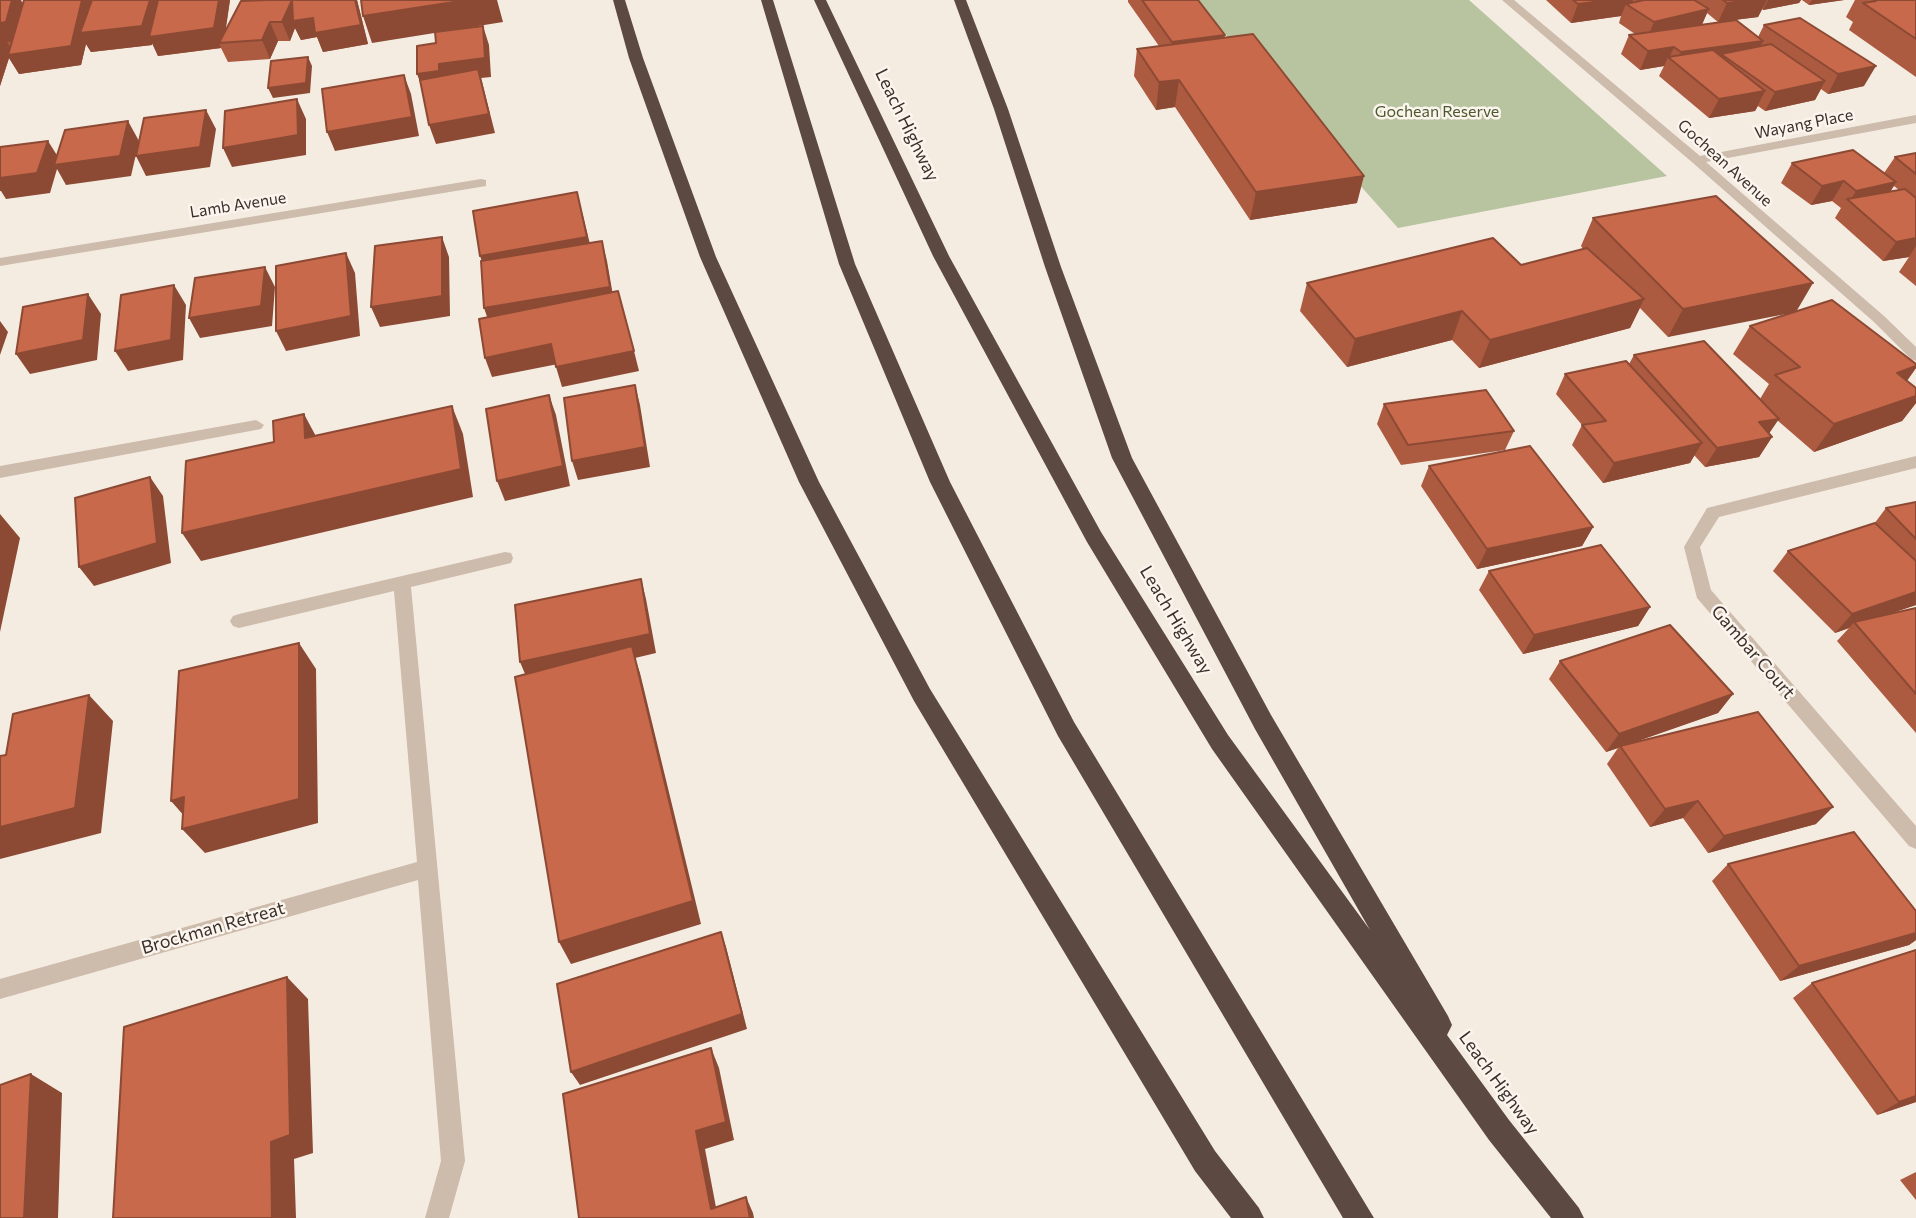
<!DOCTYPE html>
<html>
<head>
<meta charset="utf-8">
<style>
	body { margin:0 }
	canvas { display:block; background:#f4ebe1 }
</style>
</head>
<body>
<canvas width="1916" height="1218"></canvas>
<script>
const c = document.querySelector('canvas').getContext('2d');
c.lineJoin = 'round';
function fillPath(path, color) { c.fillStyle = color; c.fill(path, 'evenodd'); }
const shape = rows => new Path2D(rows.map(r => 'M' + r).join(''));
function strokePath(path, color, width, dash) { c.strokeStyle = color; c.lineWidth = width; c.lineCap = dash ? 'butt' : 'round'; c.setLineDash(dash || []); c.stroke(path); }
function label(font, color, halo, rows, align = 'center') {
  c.font = font + ' Commissioner,sans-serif'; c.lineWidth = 5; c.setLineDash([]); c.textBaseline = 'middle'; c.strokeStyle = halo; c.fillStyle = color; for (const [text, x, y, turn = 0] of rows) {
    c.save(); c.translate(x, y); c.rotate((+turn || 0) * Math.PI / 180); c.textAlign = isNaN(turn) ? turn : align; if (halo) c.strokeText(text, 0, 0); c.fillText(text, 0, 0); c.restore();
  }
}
const green = shape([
	[1195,0,1469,0,1667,176,1398,228]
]);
const service = shape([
	[256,420,264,425,261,429,0,478,0,466,256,420]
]);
const minor = shape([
	[1502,0,1514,0,1700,156,1916,115,1916,123,1706,162,1884,316,1916,347,1916,361,1911,359,1874,322,1693,163,1502,0],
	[481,179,486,180,486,186,0,266,0,258,481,179],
	[1916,456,1916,468,1719,517,1700,547,1711,590,1916,826,1916,849,1909,846,1697,598,1684,547,1707,508,1916,456],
	[505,552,511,553,513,558,511,563,411,587,465,1161,449,1218,425,1218,441,1161,418,880,0,999,0,979,417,862,394,591,239,628,233,626,230,621,233,616,239,614,505,552]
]);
const motorway = shape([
	[613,0,625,0,643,58,716,257,819,482,930,689,1215,1151,1259,1208,1264,1218,1231,1218,1195,1171,914,701,799,482,700,257,629,58,613,0],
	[761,0,773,0,855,264,950,482,1074,722,1374,1218,1343,1218,1058,736,930,482,839,264,761,0],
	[814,0,826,0,949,256,1101,532,1228,735,1370,930,1255,729,1112,458,1045,267,994,109,954,0,966,0,1008,109,1061,267,1132,458,1271,715,1448,1016,1452,1025,1447,1035,1509,1120,1579,1208,1584,1218,1551,1218,1489,1140,1212,749,1087,542,933,256,814,0]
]);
const wall = shape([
	[0,0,23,3,230,0,225,31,256,0,357,0,368,44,323,52,317,37,301,40,295,28,290,41,278,41,270,59,228,62,221,48,158,56,152,43,152,45,91,52,86,44,81,65,19,74,9,58,0,86],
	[1128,0,1198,0,1225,38,1357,203,1250,220,1175,107,1156,110,1134,76,1137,49,1159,46,1128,2],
	[1546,0,1801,0,1799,3,1763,10,1762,9,1758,17,1718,22,1707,13,1702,25,1758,37,1764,25,1864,86,1828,94,1821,89,1815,100,1765,111,1758,106,1755,111,1709,118,1659,76,1664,66,1640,70,1621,54,1629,35,1635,34,1619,23,1621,16,1571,23],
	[1802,0,1844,0,1809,5],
	[1855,0,1916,0,1916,77,1849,30,1853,22,1846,17],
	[1916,153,1916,286,1899,272,1909,257,1883,261,1835,218,1841,208,1832,201,1811,205,1781,183,1792,163,1884,173,1895,157],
	[1894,186,1899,190,1890,192],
	[1593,218,1813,283,1668,337,1640,308,1630,328,1479,368,1452,340,1347,367,1300,311,1307,283,1521,265,1583,249,1581,246],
	[1750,326,1916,364,1916,368,1907,381,1916,388,1916,403,1902,421,1814,452,1777,420,1769,433,1772,437,1759,457,1705,467,1694,455,1690,463,1603,483,1572,445,1582,425,1556,394,1565,374,1629,364,1634,355,1760,399,1769,384,1733,354],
	[1384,404,1514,431,1505,450,1401,465,1377,424],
	[1429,466,1593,527,1582,546,1477,569,1421,486],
	[1916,502,1916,605,1886,615,1916,608,1916,733,1837,641,1849,628,1835,633,1773,571,1788,551,1874,524,1886,508],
	[1489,571,1650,607,1638,626,1523,654,1479,590],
	[1560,661,1733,694,1718,713,1634,742,1816,824,1708,853,1683,818,1650,827,1607,764,1618,748,1606,752,1549,679],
	[1728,864,1916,911,1916,940,1909,945,1780,981,1712,881],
	[1916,950,1916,1102,1877,1115,1793,998,1812,983],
	[1916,1172,1916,1200,1900,1180]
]);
const shadedWall = shape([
	[12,0,21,0,25,8,17,41,7,42,12,50,82,0,164,0,214,28,221,43,219,43,221,48,158,56,152,43,152,45,91,52,86,44,81,65,19,74,9,58,0,86,0,23],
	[219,0,230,0,224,42,221,43,214,28],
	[256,0,357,0,368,44,323,52,317,37,301,40,295,28,290,41,282,22,262,13],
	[467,0,497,0,503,22,372,43,363,16],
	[1610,0,1633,0,1630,7,1626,4,1621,16,1571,23,1578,4],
	[1752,0,1767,0,1758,17,1718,22,1727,3],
	[1768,0,1801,0,1799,3,1763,10],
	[1812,0,1844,0,1809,5],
	[1709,9,1700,28,1646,41,1654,22],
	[270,22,278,41,270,59,262,40],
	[483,26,489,45,491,77,481,78,495,133,436,144,429,125,424,93,417,74,439,64],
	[1225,35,1222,54,1170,61,1172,42],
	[1763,41,1753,60,1721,54,1716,65,1676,63,1681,52],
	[1674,47,1669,58,1668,57,1664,66,1640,70,1648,51],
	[308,57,312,66,310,93,273,98,268,88],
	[1876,66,1864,86,1828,94,1838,74],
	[404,75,411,94,419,136,335,151,327,132],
	[1179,80,1175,107,1156,110,1159,82],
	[1825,81,1815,100,1765,111,1775,92],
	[1765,91,1755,111,1709,118,1719,99],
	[297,99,306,119,306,155,232,167,223,148],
	[206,110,216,129,210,167,146,176,136,156],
	[128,121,139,141,131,176,66,185,57,169,50,193,6,199,1,191,0,191,0,174,48,141,60,160],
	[1364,176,1357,203,1250,220,1256,192],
	[1844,181,1832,201,1811,205,1822,186],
	[1896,182,1884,202,1850,201,1856,191],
	[577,192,593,256,487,276,480,256],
	[442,237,449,257,450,316,380,327,371,307],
	[1916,238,1916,246,1909,257,1883,261,1896,242],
	[602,241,607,261,615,307,491,328,484,308],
	[346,253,355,273,360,336,286,351,276,331],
	[265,267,275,287,272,326,200,338,189,318],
	[1813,283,1796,312,1668,337,1683,309],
	[174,285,186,305,183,360,128,371,115,351],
	[88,294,101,314,97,360,30,374,16,354],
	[1644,299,1630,328,1479,368,1490,340],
	[1462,311,1452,340,1347,367,1355,339],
	[0,321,8,332,0,355],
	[551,344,558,364,492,377,485,358],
	[634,351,639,371,562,387,556,367],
	[1916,366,1916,368,1897,394,1897,373],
	[635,385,640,405,650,467,578,480,572,461],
	[549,395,556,415,570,486,505,501,497,481],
	[1916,396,1916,403,1902,421,1814,452,1834,424],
	[452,406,463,434,473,497,201,561,182,533],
	[304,414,319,442,305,438],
	[1779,419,1766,438,1772,437,1759,457,1705,467,1717,448,1759,422],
	[1702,443,1690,463,1603,483,1614,463],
	[150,477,163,496,171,563,94,586,79,567],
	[0,514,20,538,0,632],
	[1593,527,1582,546,1477,569,1487,549],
	[641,579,646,599,656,653,635,658,640,673,701,924,571,964,559,942,528,681,520,662],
	[1916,592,1916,605,1856,625,1854,622,1849,628,1835,633,1852,614],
	[1650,607,1638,626,1523,654,1534,635],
	[299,643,316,669,318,823,205,853,182,829],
	[1733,694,1718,713,1621,747,1620,746,1618,748,1606,752,1619,734],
	[89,695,113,721,101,833,0,859,0,827],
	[184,797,193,826,171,801],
	[1698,801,1683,818,1650,827,1665,809],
	[1833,807,1816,824,1708,853,1724,836],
	[721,932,726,947,747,1029,580,1085,571,1072],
	[1916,933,1916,940,1909,945,1780,981,1799,966],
	[287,977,308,999,313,1153,294,1159,296,1218,272,1218,271,1142],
	[711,1048,719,1068,734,1140,705,1149,718,1218,711,1209,696,1131],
	[31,1074,62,1093,58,1218,24,1218],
	[1916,1096,1916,1102,1877,1115,1899,1102],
	[746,1197,753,1213,754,1218,750,1218]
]);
const building = shape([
	[0,0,12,0,6,22,0,23,0,0],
	[24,0,82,0,71,46,8,55,24,0],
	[92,0,150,0,142,26,80,33,92,0],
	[158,0,219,0,214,28,149,37,158,0],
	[268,0,292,0,282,22,270,22,262,40,219,43,241,1,268,0],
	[292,0,355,0,361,25,315,33,313,18,293,21,292,0],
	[361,0,467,0,363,16,361,0],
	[1142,0,1198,0,1225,35,1172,42,1142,0],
	[1573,0,1610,0,1578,4,1573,0],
	[1644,0,1694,0,1709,9,1654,22,1626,4,1644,0],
	[1723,0,1752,0,1727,3,1723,0],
	[1874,0,1916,0,1916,39,1863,3,1876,1,1874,0],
	[1800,18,1876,66,1838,74,1764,25,1800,18],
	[1736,20,1763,41,1681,52,1674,47,1648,51,1629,35,1736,20],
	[483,26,485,58,439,64,439,71,417,74,417,46,436,43,435,32,483,26],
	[1253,34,1364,176,1256,192,1179,80,1159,82,1137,49,1253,34],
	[1771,44,1825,81,1775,92,1721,54,1771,44],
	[1713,50,1765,91,1719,99,1668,57,1713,50],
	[308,57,306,83,268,88,271,61,308,57],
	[478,69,489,114,429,125,420,80,478,69],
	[404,75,412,117,327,132,322,89,404,75],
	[297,99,298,135,223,148,225,111,297,99],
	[206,110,200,147,136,156,144,118,206,110],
	[128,121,120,156,54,165,65,130,128,121],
	[48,141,37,173,0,178,0,147,48,141],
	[1853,150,1896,182,1856,191,1844,181,1822,186,1792,163,1853,150],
	[1916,153,1916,174,1895,157,1916,153],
	[1905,189,1916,198,1916,238,1896,242,1847,199,1905,189],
	[577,192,587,237,480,256,473,211,577,192],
	[1716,196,1813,283,1683,309,1593,218,1716,196],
	[442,237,442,296,371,307,375,246,442,237],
	[1493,238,1521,265,1587,248,1644,299,1490,340,1462,311,1355,339,1307,283,1493,238],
	[602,241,610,287,484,308,481,261,602,241],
	[346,253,351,316,276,331,276,266,346,253],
	[265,267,261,306,189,318,195,278,265,267],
	[174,285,171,340,115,351,121,295,174,285],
	[618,291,634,351,556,367,551,344,485,358,479,319,618,291],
	[88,294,83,340,16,354,23,307,88,294],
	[1832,300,1916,364,1916,366,1897,373,1916,388,1916,396,1834,424,1775,375,1800,367,1750,326,1832,300],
	[1704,341,1779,419,1759,422,1772,437,1717,448,1634,355,1704,341],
	[1626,361,1702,443,1614,463,1582,425,1606,421,1565,374,1626,361],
	[635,385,645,447,572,461,564,398,635,385],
	[1486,390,1514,431,1408,445,1384,404,1486,390],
	[549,395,563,466,497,481,486,409,549,395],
	[452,406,461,469,182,533,186,461,274,442,273,421,304,414,305,438,452,406],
	[1530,446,1593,527,1487,549,1429,466,1530,446],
	[150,477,157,543,79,567,75,498,150,477],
	[1916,502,1916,539,1886,508,1916,502],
	[1875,523,1916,561,1916,592,1852,614,1788,551,1875,523],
	[1601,545,1650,607,1534,635,1489,571,1601,545],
	[641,579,650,634,520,662,515,605,641,579],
	[1916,608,1916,694,1854,622,1916,608],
	[1670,625,1733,694,1619,734,1560,661,1670,625],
	[299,643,299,799,182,829,184,797,171,801,179,671,299,643],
	[632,646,693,901,559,942,515,677,632,646],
	[89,695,75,808,0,827,0,756,6,755,13,714,89,695],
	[1758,712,1833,807,1724,836,1698,801,1665,809,1620,746,1758,712],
	[1854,832,1916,911,1916,933,1799,966,1728,864,1854,832],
	[721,932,742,1014,571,1072,557,984,721,932],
	[1916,950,1916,1096,1899,1102,1812,983,1916,950],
	[287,977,290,1135,271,1142,272,1218,113,1218,124,1027,287,977],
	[711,1048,726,1122,696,1131,711,1209,746,1197,750,1218,579,1218,563,1094,711,1048],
	[31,1074,24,1218,0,1218,0,1085,31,1074]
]);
const farParknames = [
	["Gochean Reserve",1437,112]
];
const farStreetnames = [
	["Wayang Place",1804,124,-11],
	["Gochean Avenue",1725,163,42],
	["Lamb Avenue",238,205,-9]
];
const streetNames = [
	["Leach Highway",907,125,64],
	["Leach Highway",1176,620,59],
	["Gambar Court",1753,652,49],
	["Brockman Retreat",213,928,-16],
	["Leach Highway",1499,1083,54]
];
fillPath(green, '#b8c4a0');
fillPath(service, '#cdbbac');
fillPath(minor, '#cdbbac');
fillPath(motorway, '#5c4a42');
fillPath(wall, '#ac5a40');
fillPath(shadedWall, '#8c4a34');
fillPath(building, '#c8694b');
strokePath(building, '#8c4a34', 2);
label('16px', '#4a5a2e', '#fbf5ee', farParknames);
label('16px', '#3b302b', '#fbf5ee', farStreetnames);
label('18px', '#3b302b', '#fbf5ee', streetNames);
</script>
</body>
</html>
